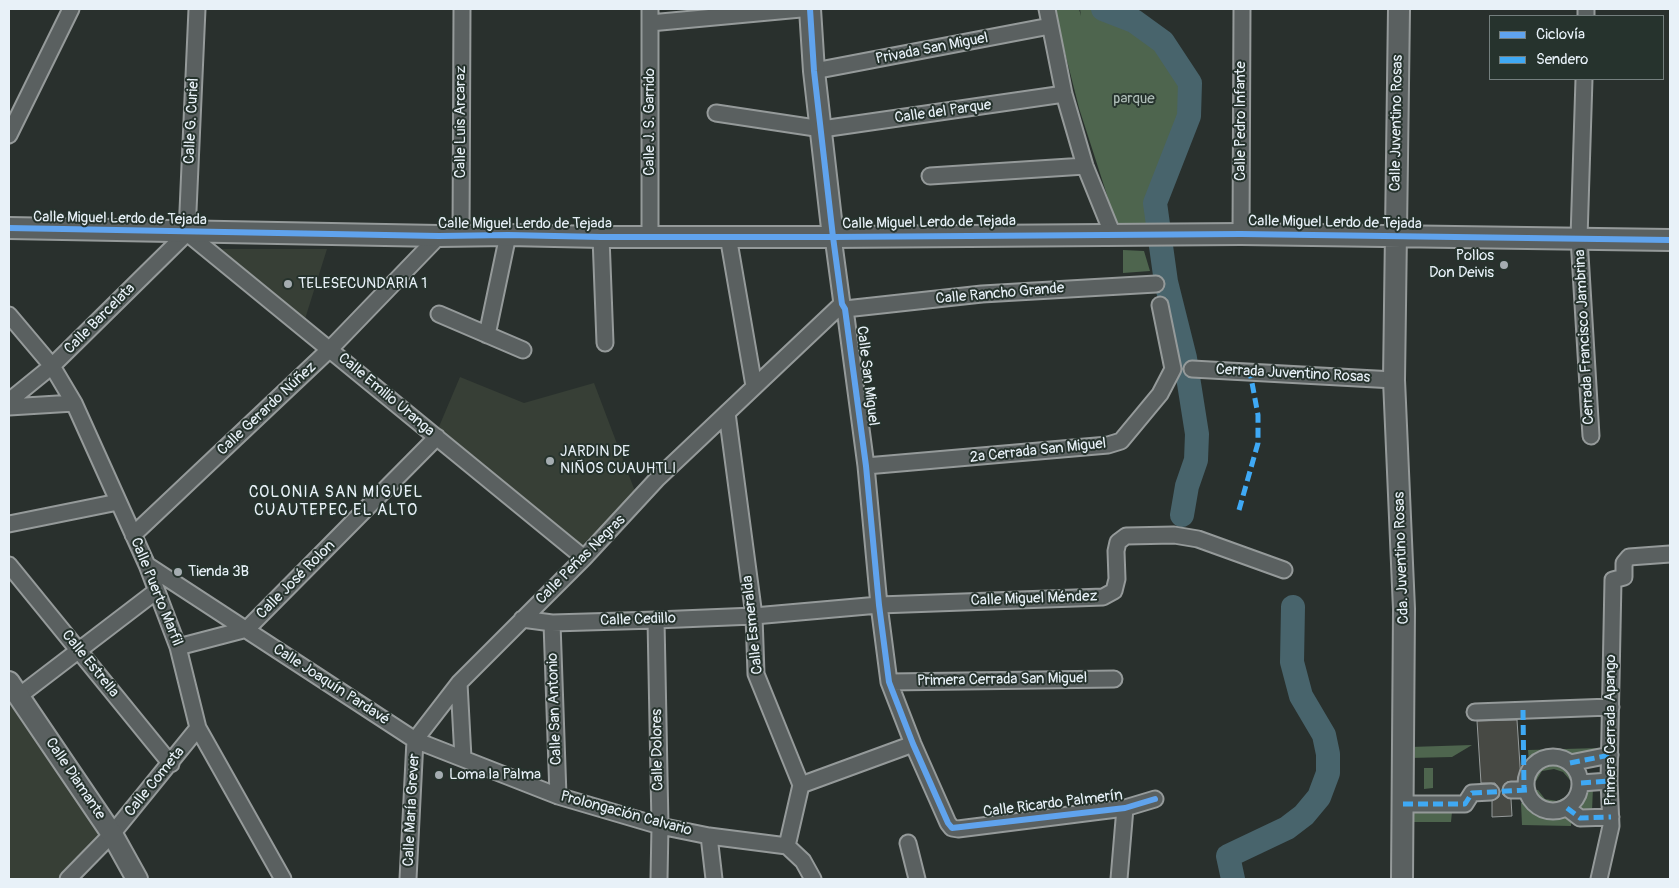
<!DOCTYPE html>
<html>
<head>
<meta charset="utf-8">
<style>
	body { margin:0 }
	#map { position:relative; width:1679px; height:888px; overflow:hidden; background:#29302d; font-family:Pangolin,sans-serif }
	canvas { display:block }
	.frame { position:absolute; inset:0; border:10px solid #e8f1f8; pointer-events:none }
	.legend { position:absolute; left:1489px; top:15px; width:175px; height:65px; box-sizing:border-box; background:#26332d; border:1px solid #747f7e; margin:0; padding:6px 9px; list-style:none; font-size:15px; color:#e8f1f8 }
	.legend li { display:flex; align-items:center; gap:10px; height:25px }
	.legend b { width:25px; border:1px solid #747f7e }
</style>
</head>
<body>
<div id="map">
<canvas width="1679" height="888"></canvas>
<div class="frame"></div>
<ul class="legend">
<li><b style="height:6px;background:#60a3ed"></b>Ciclovía</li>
<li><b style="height:6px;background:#3fa9f5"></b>Sendero</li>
</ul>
</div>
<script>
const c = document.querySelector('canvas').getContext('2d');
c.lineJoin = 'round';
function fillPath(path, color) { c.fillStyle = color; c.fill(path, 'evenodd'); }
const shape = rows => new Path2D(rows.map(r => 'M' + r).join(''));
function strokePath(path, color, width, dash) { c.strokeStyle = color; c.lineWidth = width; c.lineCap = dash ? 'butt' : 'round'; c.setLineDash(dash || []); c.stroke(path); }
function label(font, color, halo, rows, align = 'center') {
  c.font = font + ' Pangolin,sans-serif'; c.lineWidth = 4; c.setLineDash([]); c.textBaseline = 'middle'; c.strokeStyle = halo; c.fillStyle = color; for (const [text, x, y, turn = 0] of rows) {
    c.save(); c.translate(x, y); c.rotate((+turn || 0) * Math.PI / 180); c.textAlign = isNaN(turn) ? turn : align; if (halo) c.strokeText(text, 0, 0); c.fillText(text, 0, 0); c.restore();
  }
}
const built = shape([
	[214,249,327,249,305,319],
	[460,377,524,403,594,383,636,494,579,548,438,429],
	[9,704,40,741,104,836,60,879,9,879]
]);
const green = shape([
	[1054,9,1079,9,1081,16,1080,9,1103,9,1134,21,1163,42,1190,83,1189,116,1155,203,1158,225,1116,223,1079,108],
	[1123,250,1144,251,1150,271,1123,273],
	[1472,745,1452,757,1409,758,1410,747],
	[1600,748,1599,751,1566,756,1554,753,1537,757,1529,763,1528,750],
	[1550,764,1566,768,1573,778,1570,780,1563,772,1554,769,1542,771,1536,781,1532,782,1532,776,1538,769],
	[1424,768,1433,768,1433,788,1424,789],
	[1572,788,1575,790,1573,796,1559,806,1548,805,1540,802,1537,798,1534,790,1538,790,1545,799,1557,801,1566,797],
	[1593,788,1592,811,1587,813,1574,806,1582,790],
	[1521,803,1528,803,1544,814,1553,816,1565,813,1572,815,1571,826,1522,825],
	[1452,812,1451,822,1410,822,1410,813]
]);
const river = shape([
	[1103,9,1134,21,1163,42,1190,83,1189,116,1155,203,1166,282,1185,358,1197,434,1196,460,1187,486,1182,515],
	[1233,879,1228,856,1287,828,1304,815,1319,797,1328,773,1328,754,1324,735,1301,696,1292,662,1293,607]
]);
const building = shape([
	[1517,720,1521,781,1507,782,1502,790,1503,795,1511,799,1512,816,1492,817,1492,801,1499,797,1500,791,1495,783,1481,783,1477,721,1517,720]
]);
const street = shape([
	[1047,9,1064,94,1085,166,1113,235],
	[1586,16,1586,9],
	[650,23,801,9],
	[814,71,1050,26],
	[1584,79,1579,238,1591,436],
	[716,113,822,129,1064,94],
	[9,135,71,9],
	[930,176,1085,166],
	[187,233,584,558],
	[187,233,197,9],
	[1241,234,1242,9],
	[461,235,462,9],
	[650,236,650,9],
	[728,236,754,386],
	[601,237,605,343],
	[833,237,842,304,845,309,866,466,879,605,889,682,913,744,948,823,952,828,958,829,1125,808,1155,799],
	[845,309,982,294,1156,284],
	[439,314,523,350],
	[9,315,52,366,74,403,147,565,178,647,198,728,283,879],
	[487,335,508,235],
	[1192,369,1394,380],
	[9,401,52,366,187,233],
	[9,407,74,403],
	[727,413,754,616,756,674,801,785,787,846,803,861,813,879],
	[866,466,1108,445,1121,441,1160,394,1173,369,1160,305],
	[9,524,118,502],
	[133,535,330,349,439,236],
	[9,565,171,764],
	[147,565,415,740,558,796,660,826,709,836,787,846],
	[522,619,552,623,656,620,754,616,879,605,1103,597,1114,591,1117,579,1116,551,1118,542,1126,536,1174,535,1198,539,1284,570],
	[656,620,660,826,659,879],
	[552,623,558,796],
	[178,647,247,629,437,437],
	[889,682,1114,679],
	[459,683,463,758],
	[19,696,155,592],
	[1475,712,1611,707],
	[415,740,459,683,584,558,658,478,842,304],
	'1526 784a27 27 0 1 1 54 0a27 27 0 1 1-54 0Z',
	[1570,763,1610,755],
	[1581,783,1609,781],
	[801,785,913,744],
	[1511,790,1527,790],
	[1403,804,1465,804,1472,793,1491,792],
	[1567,808,1580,818,1611,817],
	[709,836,714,879],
	[908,843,917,879],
	[68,879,112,834,198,728],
	[408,879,415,740],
	[1119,879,1125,808],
	[1599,879,1611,826,1609,781,1613,580,1624,577,1624,563,1629,557,1670,554]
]);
const secondary = shape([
	[810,9,814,71,833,237],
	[1399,9,1394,380,1404,609,1402,879],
	[9,228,439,236,508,235,601,237,833,237,1241,234,1670,240],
	[9,682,112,834,137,879]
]);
const quiet = shape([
	[1239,510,1258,443,1258,415,1250,372],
	[1523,710,1524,790],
	[1570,763,1610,755],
	[1581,783,1609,781],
	[1403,804,1465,804,1472,793,1527,790],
	[1567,808,1580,818,1611,817]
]);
const cycleway = shape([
	[810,9,814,71,833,237,842,304,845,309,866,466,879,605,889,682,913,744,948,823,952,828,1125,808,1155,799],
	[9,228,439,236,508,235,601,237,833,237,1241,234,1670,240]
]);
const markers = [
	[1504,265,5,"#a5adb1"],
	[288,284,5,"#a5adb1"],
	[550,461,5,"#a5adb1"],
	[178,572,5,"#a5adb1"],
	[439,775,5,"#a5adb1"]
];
const streetNames = [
	["Privada San Miguel",932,49,-11],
	["Calle del Parque",943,112,-8],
	["Calle G. Curiel",192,121,-87],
	["Calle Pedro Infante",1241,121,-90],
	["Calle Luis Arcaraz",461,122,-90],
	["Calle J. S. Garrido",650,122,-90],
	["Calle Juventino Rosas",1397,123,-89],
	["Calle Miguel Lerdo de Tejada",120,219,1],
	["Calle Miguel Lerdo de Tejada",929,223,-1],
	["Calle Miguel Lerdo de Tejada",1335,223,1],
	["Calle Miguel Lerdo de Tejada",525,224],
	["Calle Rancho Grande",1000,294,-5],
	["Calle Barcelata",100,319,-45],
	["Cerrada Francisco Jambrina",1585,337,-93],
	["Cerrada Juventino Rosas",1293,374,3],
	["Calle San Miguel",867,376,83],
	["Calle Emilio Uranga",386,395,40],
	["Calle Gerardo Núñez",267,409,-43],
	["2ª Cerrada San Miguel",1038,451,-6],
	["Cda. Juventino Rosas",1402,558,-92],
	["Calle Peñas Negras",581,560,-45],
	["Calle José Rolon",296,580,-45],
	["Calle Puerto Marfil",156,592,68],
	["Calle Miguel Méndez",1034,599,-2],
	["Calle Cedillo",638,620,-2],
	["Calle Esmeralda",753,625,-96],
	["Calle Estrella",90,664,51],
	["Primera Cerrada San Miguel",1002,680,-1],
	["Calle Joaquín Pardavé",331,685,33],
	["Calle San Antonio",555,709,-92],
	["Primera Cerrada Apango",1611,730,-90],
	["Calle Dolores",658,750,-91],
	["Calle Diamante",75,779,56],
	["Calle Cometa",155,782,-51],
	["Calle Ricardo Palmerín",1053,804,-7],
	["Calle María Grever",412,810,-87],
	["Prolongación Calvario",626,814,15]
];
const parkNames = [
	["parque",1134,99]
];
const poiNames = [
	["Pollos",1494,256,"right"],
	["Don Deivis",1494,273,"right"],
	["TELESECUNDARIA 1",298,284],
	["JARDIN DE",560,452],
	["NIÑOS CUAUHTLI",560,469],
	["Tienda 3B",188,572],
	["Loma la Palma",449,775]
];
const neighbourhoodNames = [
	["COLONIA SAN MIGUEL",336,493],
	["CUAUTEPEC EL ALTO",336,511]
];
fillPath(built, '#373f36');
fillPath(green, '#4e654e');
strokePath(river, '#48646c', 24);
fillPath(building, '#474944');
strokePath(building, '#959a9a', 1);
strokePath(street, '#959a9a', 19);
strokePath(secondary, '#959a9a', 24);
strokePath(street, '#5a6060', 15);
strokePath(secondary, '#5a6060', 20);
strokePath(quiet, '#3fa9f5', 5, [10, 5]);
strokePath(cycleway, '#60a3ed', 6);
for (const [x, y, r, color] of markers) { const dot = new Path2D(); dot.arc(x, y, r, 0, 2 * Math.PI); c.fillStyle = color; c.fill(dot); strokePath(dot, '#26332d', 2); }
label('15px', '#e8f1f8', '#26332d', streetNames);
label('15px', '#adbcb6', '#26332d', parkNames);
label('15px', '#e8f1f8', '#26332d', poiNames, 'left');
c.letterSpacing = '1px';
label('16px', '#e8f1f8', '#26332d', neighbourhoodNames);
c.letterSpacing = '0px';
</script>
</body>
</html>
